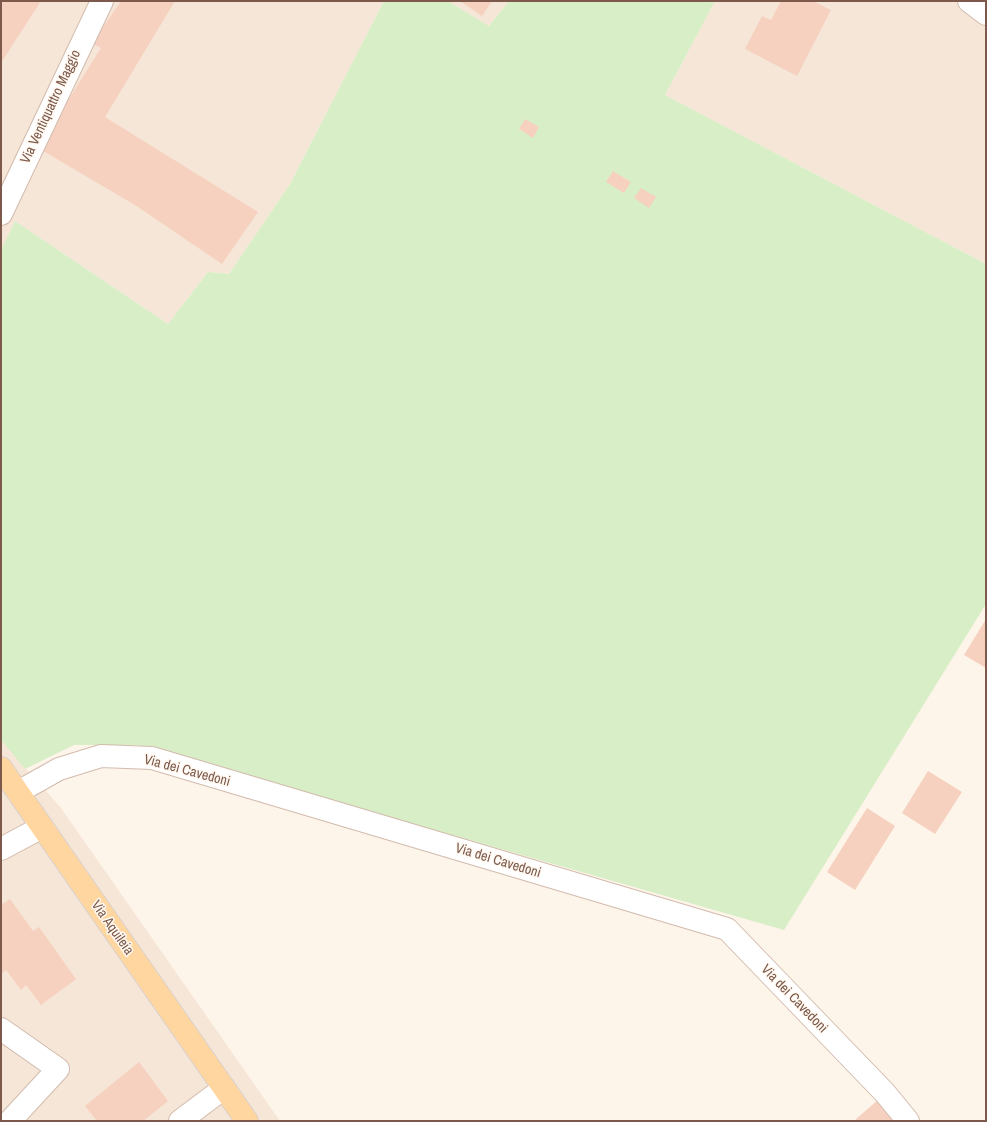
<!DOCTYPE html>
<html>
<head>
<meta charset="utf-8">
<style>
	body { margin:0 }
	#map { position:relative; width:987px; height:1122px; overflow:hidden; background:#fef5ea; font-family:"Archivo Narrow",sans-serif }
	canvas { display:block }
	.frame { position:absolute; inset:0; border:2px solid #7c594a; pointer-events:none }
</style>
</head>
<body>
<div id="map">
<canvas width="987" height="1122"></canvas>
<div class="frame"></div>
</div>
<script>
const c = document.querySelector('canvas').getContext('2d');
c.lineJoin = 'round';
function fillPath(path, color) { c.fillStyle = color; c.fill(path, 'evenodd'); }
const shape = rows => new Path2D(rows.map(r => 'M' + r).join(''));
function strokePath(path, color, width, dash) { c.strokeStyle = color; c.lineWidth = width; c.lineCap = dash ? 'butt' : 'round'; c.setLineDash(dash || []); c.stroke(path); }
function label(font, color, halo, rows, align = 'center') {
  c.font = font + ' "Archivo Narrow",sans-serif'; c.lineWidth = 3; c.setLineDash([]); c.textBaseline = 'middle'; c.strokeStyle = halo; c.fillStyle = color; for (const [text, x, y, turn = 0] of rows) {
    c.save(); c.translate(x, y); c.rotate((+turn || 0) * Math.PI / 180); c.textAlign = isNaN(turn) ? turn : align; if (halo) c.strokeText(text, 0, 0); c.fillText(text, 0, 0); c.restore();
  }
}
const residential = shape([
	[1,1,384,1,290,184,229,274,208,272,168,324,15,221,1,250],
	[448,1,509,1,489,26],
	[715,1,986,1,986,264,665,95],
	[1,740,61,808,280,1121,1,1121]
]);
const green = shape([
	[384,1,448,1,489,26,509,1,715,1,665,95,986,264,986,604,784,930,138,745,74,745,25,769,1,740,1,250,15,221,168,324,208,272,229,274,290,184]
]);
const building = shape([
	[1,1,41,1,1,63],
	[121,1,175,1,105,117,258,212,222,264,135,205,38,148,101,48,92,43],
	[460,1,492,1,482,16],
	[781,1,813,1,831,10,797,76,745,49,762,16,771,20],
	[525,119,539,127,533,138,519,129],
	[613,171,631,182,624,193,606,182],
	[641,188,656,197,649,208,634,198],
	[986,619,986,668,964,655],
	[928,771,962,792,935,834,902,813],
	[867,808,895,826,855,890,827,872],
	[10,899,33,931,39,927,76,979,41,1005,26,985,21,990,6,970,3,973,1,970,1,905],
	[139,1062,168,1101,143,1121,97,1121,85,1106],
	[878,1100,898,1121,857,1121,856,1119]
]);
const minor = shape([
	[969,1,986,14],
	[18,792,59,769,101,756,152,758,727,929,885,1093,908,1121],
	[1,849,42,827],
	[1,1029,58,1069,10,1121],
	[180,1121,224,1088]
]);
const tertiary = shape([
	[1,214,102,1]
]);
const primary = shape([
	[1,768,247,1121]
]);
const streetNames = [
	["Via Ventiquattro Maggio",51,107,-65],
	["Via dei Cavedoni",187,771,15],
	["Via dei Cavedoni",498,861,17],
	["Via Aquileia",112,928,55],
	["Via dei Cavedoni",794,999,46]
];
fillPath(residential, '#f6e6d7');
fillPath(green, '#d8eec6');
fillPath(building, '#f6d1bf');
strokePath(minor, '#d2bbad', 24);
strokePath(tertiary, '#d2bbad', 24);
strokePath(primary, '#dad1cc', 24);
strokePath(minor, '#fff', 22);
strokePath(tertiary, '#fff', 22);
strokePath(primary, '#ffd6a0', 22);
label('14px', '#7c594a', '#fff9f2', streetNames);
</script>
</body>
</html>
